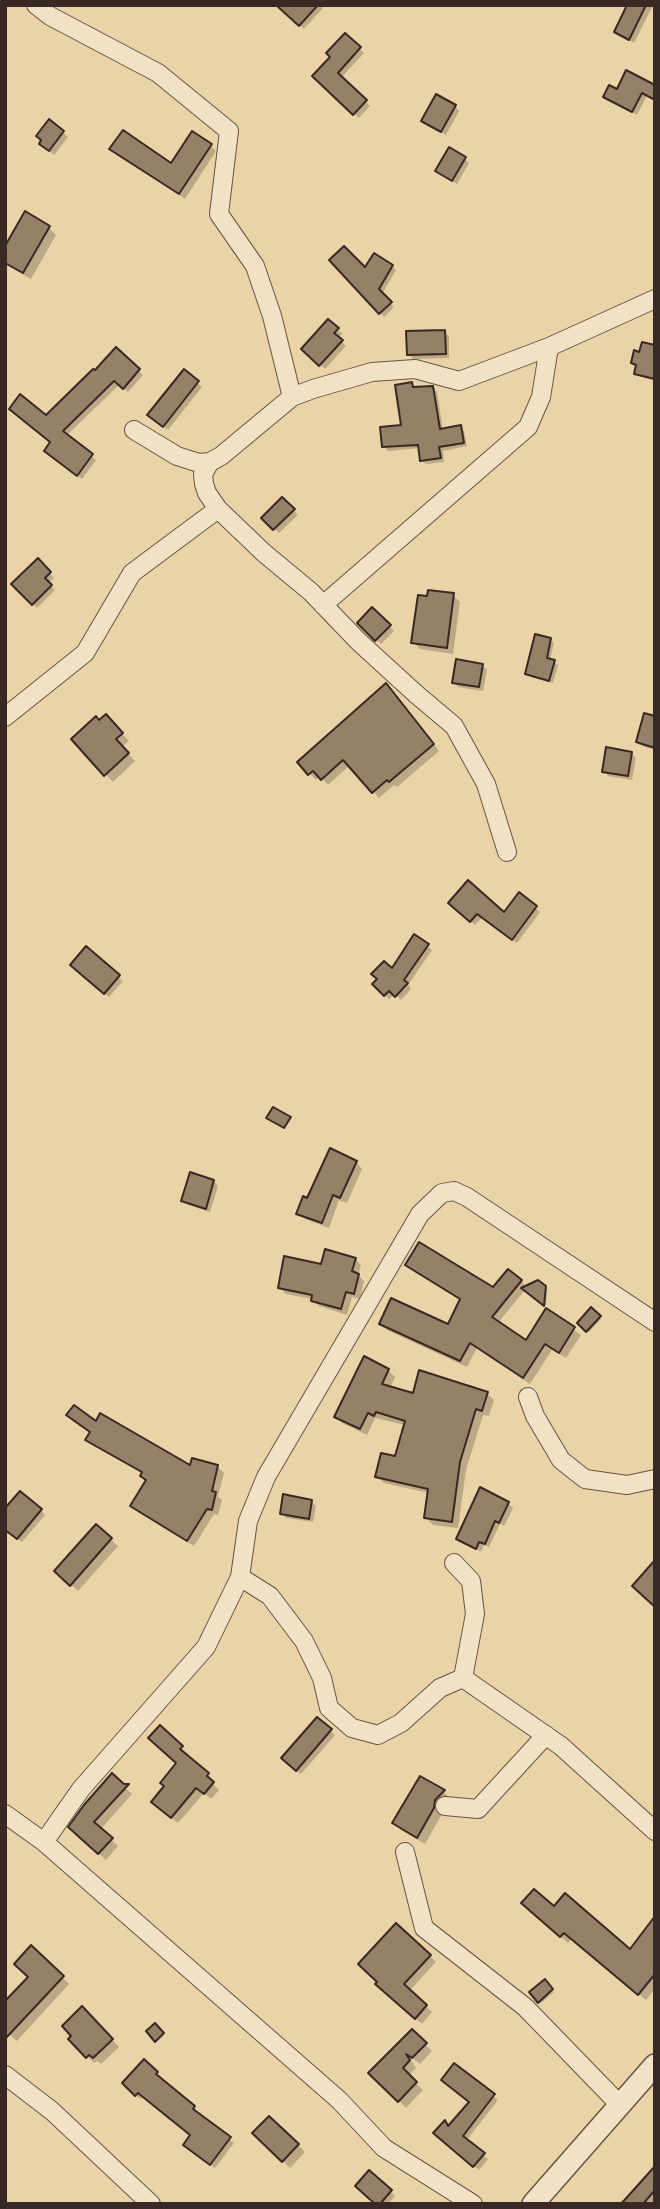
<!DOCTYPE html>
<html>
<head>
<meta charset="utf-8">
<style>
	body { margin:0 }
	#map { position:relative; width:660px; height:2209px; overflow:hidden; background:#ead3a7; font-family:"IM FELL Great Primer",serif }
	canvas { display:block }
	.frame { position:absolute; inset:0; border:7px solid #392924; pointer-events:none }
</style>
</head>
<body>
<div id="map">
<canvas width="660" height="2209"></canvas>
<div class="frame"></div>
</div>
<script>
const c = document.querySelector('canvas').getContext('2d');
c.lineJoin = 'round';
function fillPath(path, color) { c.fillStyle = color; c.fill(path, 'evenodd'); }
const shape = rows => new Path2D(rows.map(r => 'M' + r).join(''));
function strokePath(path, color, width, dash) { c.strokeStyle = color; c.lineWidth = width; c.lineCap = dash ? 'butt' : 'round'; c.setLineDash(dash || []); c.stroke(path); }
const shadow = shape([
	[282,5,320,5,323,8,304,29,280,7],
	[629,5,653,5,634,43,616,32],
	[345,35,364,53,341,78,370,106,359,118,315,76,333,57],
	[655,87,655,101,647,96,637,115,605,97,618,91],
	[455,106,459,111,446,135,428,125],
	[49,121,68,137,54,155,45,148],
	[210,145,216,151,185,199,111,149,172,166],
	[465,159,469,163,457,184,442,175],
	[26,214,49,228,56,235,31,279,5,264,5,249],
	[331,261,365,270,392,266,396,270,382,294,394,307,384,317],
	[329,321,342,334,338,338,346,346,325,369,303,349],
	[444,332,449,336,449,358,413,359,409,354],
	[655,347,655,381,641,377,636,373,638,367,633,363,641,354],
	[116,349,143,375,128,392,120,384,66,436,96,460,82,479,50,455,52,442,46,417,95,373],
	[184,371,202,387,168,430,154,419],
	[411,384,416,389,433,388,437,392,443,430,460,427,464,431,467,446,443,451,444,462,426,464,421,460,420,448,388,451,384,446,403,427],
	[282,499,298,515,279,533,264,518],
	[38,561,54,578,48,583,55,590,37,608,14,584],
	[453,595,460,602,453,654,420,649,413,642],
	[372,609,394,631,381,644,359,623],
	[550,640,554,643,550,660,558,665,553,683,531,677,527,673],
	[482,665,487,670,483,691,458,687,454,682],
	[391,691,439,751,397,787,394,785,379,798,350,765,328,785,320,776,316,780,299,762],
	[106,716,129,741,122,747,135,761,113,782,73,739],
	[655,717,655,750,642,746,638,742],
	[632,754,636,758,632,780,608,776,604,771],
	[519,895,540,912,517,943,483,917,475,925,451,903,504,915],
	[415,937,432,950,408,985,411,989,401,1000,395,994,389,999,374,984,392,970],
	[87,949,123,981,109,997,77,970],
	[356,1162,362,1169,347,1203,339,1200,329,1228,305,1219,298,1213,308,1200],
	[214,1181,218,1186,210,1212,188,1205,183,1201],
	[355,1259,361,1265,358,1275,364,1281,360,1299,352,1297,347,1315,319,1306,312,1299,286,1294,280,1288,322,1266],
	[407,1265,494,1290,521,1281,527,1287,538,1282,547,1289,546,1305,525,1290,498,1323,527,1342,546,1311,581,1335,566,1358,552,1350,530,1384,477,1348,467,1367,387,1330,381,1323,448,1327,462,1301,413,1271],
	[592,1310,601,1319,589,1332,579,1323],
	[388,1370,395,1377,390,1388,414,1395,487,1394,494,1400,489,1416,483,1415,466,1470,458,1528,433,1525,426,1518,429,1493,384,1483,377,1476,396,1458,405,1425,375,1418,367,1435,342,1423,336,1416],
	[68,1415,97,1423,191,1467,218,1467,224,1473,218,1496,222,1500,218,1515,214,1514,194,1546,138,1512,132,1505,147,1481,142,1476,143,1474,94,1446,87,1440,91,1433],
	[311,1501,316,1506,313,1522,286,1518,282,1513],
	[508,1503,513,1508,504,1526,500,1524,489,1547,484,1545,481,1552,458,1539],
	[41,1510,45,1515,22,1542,5,1528],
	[96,1526,118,1546,78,1591,56,1571],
	[160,1728,188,1754,186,1756,214,1781,212,1783,219,1790,211,1799,204,1793,178,1823,160,1808,166,1786,178,1764],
	[330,1730,335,1735,301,1774,288,1763],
	[112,1776,132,1794,100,1830,118,1846,106,1860,77,1834],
	[420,1778,444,1792,450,1799,442,1807,441,1816,425,1844,401,1830,394,1823],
	[554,1909,631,1951,655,1919,655,1989,646,2000,572,1938,568,1943,530,1910],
	[396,1925,436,1962,409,1991,432,2012,422,2024,384,1990],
	[31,1948,69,1984,17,2041,5,2031,30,1977],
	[545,1981,554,1992,541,2003,531,1993],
	[82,2009,119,2047,101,2064,98,2061,94,2063,71,2039,74,2036],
	[412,2031,432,2051,420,2064,408,2055,416,2068,408,2076,423,2090,406,2108,371,2073],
	[144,2062,161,2077,159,2079,194,2107,198,2112,197,2114,234,2143,215,2168,190,2149,192,2136,143,2096,140,2099,124,2083],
	[493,2096,498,2100,466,2141,488,2159,479,2170,440,2138,445,2123,449,2127],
	[269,2118,305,2152,290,2168,255,2133],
	[655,2170,653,2204,619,2204,622,2200,625,2203],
	[369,2172,395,2196,388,2204,377,2204]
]);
const building = shape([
	[276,5,318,5,299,26,276,5],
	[627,5,646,5,629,40,614,32,627,5],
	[345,33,361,47,338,73,367,100,353,115,312,76,330,57,326,53,345,33],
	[626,70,655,85,655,100,642,93,632,112,603,97,609,85,617,89,626,70],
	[436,94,456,105,441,132,421,121,436,94],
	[49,119,64,131,49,151,39,144,41,140,36,136,49,119],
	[123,130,171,163,192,131,212,144,179,194,109,149,123,130],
	[449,147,466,157,452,181,435,171,449,147],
	[25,211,50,226,23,273,5,263,5,246,25,211],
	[344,246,365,267,374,253,393,265,379,289,392,302,379,314,329,260,344,246],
	[328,319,339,328,334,333,343,340,319,366,301,349,328,319],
	[445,330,446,354,407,355,406,331,445,330],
	[642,342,655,345,655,379,634,374,636,365,631,363,634,350,639,352,642,342],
	[116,347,140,369,123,389,114,381,63,431,93,454,77,476,44,451,50,442,9,409,20,394,46,415,93,369,95,370,116,347],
	[184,369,199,381,163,427,147,415,184,369],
	[412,382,413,387,433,386,440,429,461,425,464,443,439,447,441,458,420,461,418,445,382,447,380,427,401,425,395,385,412,382],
	[282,497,295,509,273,530,261,518,282,497],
	[38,558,51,572,45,578,52,585,32,605,11,584,38,558],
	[428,590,454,593,447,648,411,643,418,595,427,596,428,590],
	[372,607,391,625,375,641,357,623,372,607],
	[535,634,551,638,547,658,555,660,549,681,525,674,535,634],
	[456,659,483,664,479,687,452,683,456,659],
	[386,683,434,744,389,782,387,780,372,793,343,760,321,780,313,771,308,775,297,762,386,683],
	[644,713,655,716,655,748,636,742,644,713],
	[106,714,123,733,116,739,129,753,104,776,71,739,96,716,99,720,106,714],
	[606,747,632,752,628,776,602,772,606,747],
	[468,880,504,912,519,892,537,906,512,940,477,914,470,922,448,903,468,880],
	[414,934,429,944,404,980,408,983,395,997,389,991,384,996,372,984,377,979,371,974,384,961,392,968,414,934],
	[86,946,120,975,104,994,70,965,86,946],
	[273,1107,291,1117,284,1128,266,1118,273,1107],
	[330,1148,357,1161,340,1198,333,1195,322,1223,296,1214,303,1196,307,1198,330,1148],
	[190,1172,214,1180,206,1209,181,1201,190,1172],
	[419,1242,493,1287,508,1269,522,1280,492,1317,526,1340,546,1308,575,1327,559,1353,545,1344,523,1378,470,1343,460,1361,379,1324,391,1298,448,1324,460,1299,405,1265,419,1242],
	[325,1249,356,1258,352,1271,359,1274,354,1294,346,1292,341,1309,311,1301,312,1295,278,1288,284,1256,321,1264,325,1249],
	[538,1280,546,1286,544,1306,521,1288,538,1280],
	[591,1307,601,1316,586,1332,577,1323,591,1307],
	[364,1356,389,1369,382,1384,413,1393,419,1370,488,1392,482,1411,476,1409,460,1462,452,1522,424,1518,428,1489,375,1477,381,1453,395,1456,405,1421,376,1412,374,1416,368,1413,360,1429,334,1417,364,1356],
	[74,1405,96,1421,100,1413,190,1465,192,1458,218,1465,212,1491,216,1492,212,1510,207,1509,187,1541,130,1506,146,1480,140,1476,142,1472,85,1440,90,1432,66,1415,74,1405],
	[480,1487,509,1502,499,1523,495,1521,485,1544,479,1542,476,1549,456,1539,480,1487],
	[20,1491,42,1509,17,1539,5,1530,5,1508,20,1491],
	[283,1494,312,1500,309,1519,280,1514,283,1494],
	[96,1524,112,1538,70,1586,54,1571,96,1524],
	[655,1560,655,1607,632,1586,655,1560],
	[317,1717,332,1729,296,1771,281,1758,317,1717],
	[160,1725,183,1746,180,1749,209,1773,207,1776,214,1782,204,1794,196,1788,171,1818,151,1802,164,1786,160,1783,176,1763,148,1738,160,1725],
	[112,1773,124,1784,129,1784,94,1822,113,1838,98,1854,68,1827,84,1805,112,1773],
	[420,1776,445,1790,435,1800,434,1808,417,1838,392,1823,420,1776],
	[534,1889,554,1906,565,1893,630,1949,655,1916,655,1974,638,1995,564,1933,560,1937,521,1903,534,1889],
	[396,1923,431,1955,404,1984,427,2005,415,2019,375,1984,377,1982,358,1964,396,1923],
	[31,1945,64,1976,5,2039,5,2001,28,1977,14,1964,31,1945],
	[545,1979,553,1989,538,2003,529,1992,545,1979],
	[82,2006,113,2039,93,2058,89,2055,86,2058,68,2039,71,2036,62,2026,82,2006],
	[155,2023,164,2033,155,2042,146,2031,155,2023],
	[412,2029,427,2043,412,2058,406,2054,410,2060,403,2068,417,2082,398,2102,368,2073,412,2029],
	[144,2059,158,2072,156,2074,195,2106,193,2109,231,2137,210,2165,183,2145,190,2135,138,2093,135,2096,122,2083,144,2059],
	[454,2063,495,2094,463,2136,485,2153,473,2167,433,2133,445,2120,448,2126,469,2102,441,2080,454,2063],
	[269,2116,299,2144,282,2162,252,2133,269,2116],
	[655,2166,655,2190,643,2204,621,2204,655,2166],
	[369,2170,392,2190,380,2204,375,2204,355,2186,369,2170]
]);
const minor = shape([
	[36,5,50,16,158,73,229,131,219,214,255,266,272,316,292,397],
	[134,430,177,456,199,463,210,462,221,456,292,397,313,389,372,372,415,369,459,381,549,347,655,299],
	[210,462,203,474,204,484,207,493,218,509,264,553,311,592,358,641,416,694,454,726,486,784,507,852],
	[323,605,528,427,541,397,549,347],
	[5,717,85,653,132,573,218,509],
	[528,1397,535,1416,561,1460,585,1479,627,1485,655,1479],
	[454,1563,471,1581,475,1614,463,1678],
	[240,1577,248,1521,266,1477,420,1214,442,1193,454,1191,467,1197,655,1322],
	[463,1678,561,1746,655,1831],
	[445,1806,478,1809,546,1735],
	[5,1814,44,1842,339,2100,384,2148,473,2204],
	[44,1842,81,1789,206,1647,240,1577,270,1596,304,1641,322,1678,329,1708,352,1728,378,1735,401,1723,440,1688,463,1678],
	[405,1852,424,1928,525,2007,620,2105],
	[5,2075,52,2111,151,2204]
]);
const tertiary = shape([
	[533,2204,655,2065]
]);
fillPath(shadow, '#0003');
fillPath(building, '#958168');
strokePath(building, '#392924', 2);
strokePath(minor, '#655445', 20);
strokePath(tertiary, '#655445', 24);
strokePath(minor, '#f1e2c6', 18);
strokePath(tertiary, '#f1e2c6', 21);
</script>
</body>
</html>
